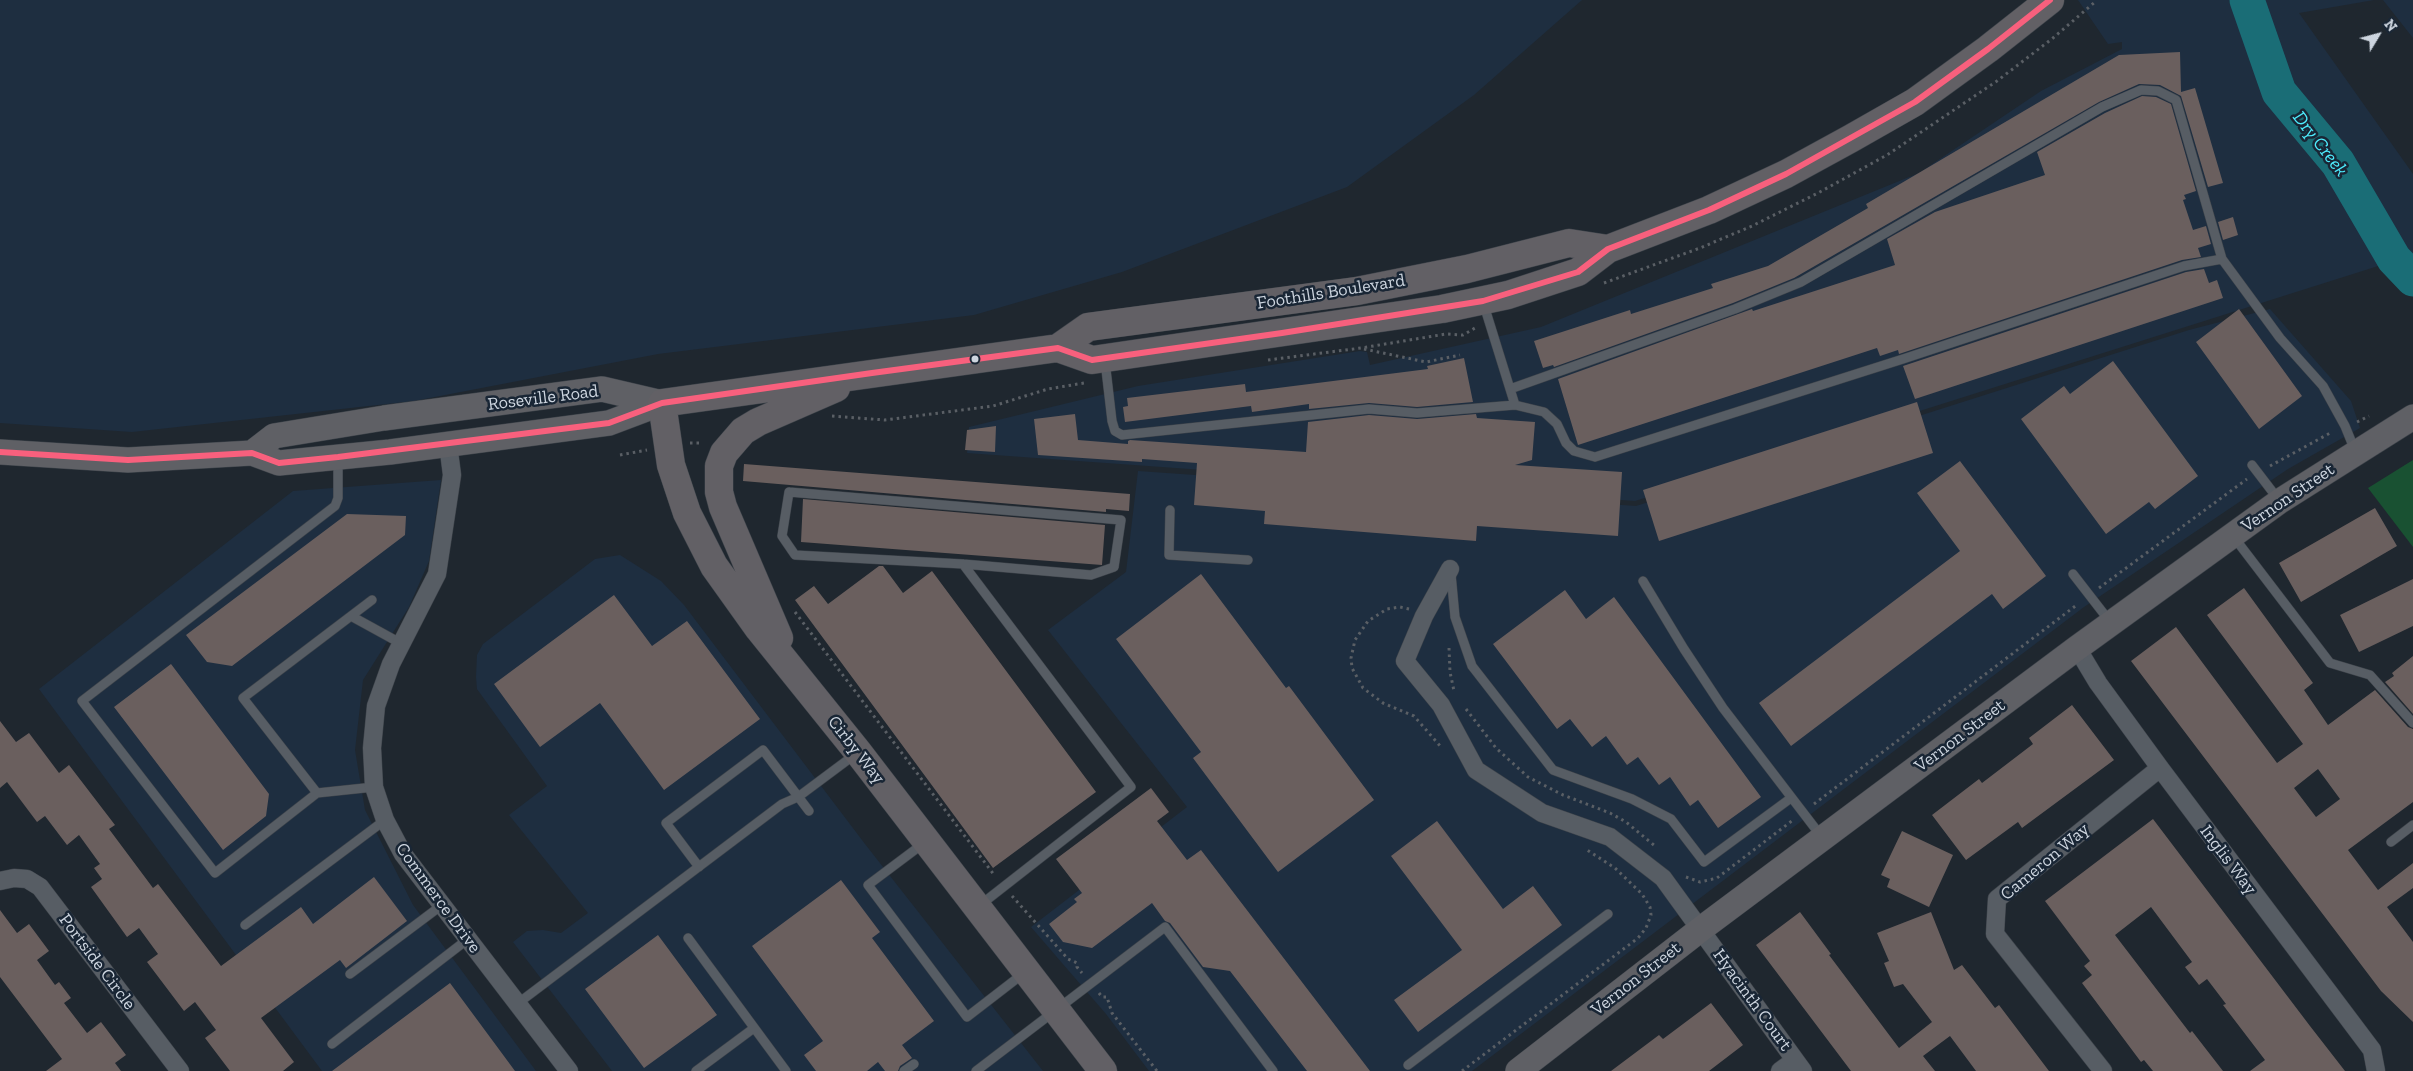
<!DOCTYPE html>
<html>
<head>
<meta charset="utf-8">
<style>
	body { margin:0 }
	#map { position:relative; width:2413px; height:1071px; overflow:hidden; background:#1f272f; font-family:"Zilla Slab",serif }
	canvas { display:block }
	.north { position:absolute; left:2353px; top:10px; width:50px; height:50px; -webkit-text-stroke:4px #192635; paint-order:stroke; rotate:53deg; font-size:14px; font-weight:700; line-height:20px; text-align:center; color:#cdd5df }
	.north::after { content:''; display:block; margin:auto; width:18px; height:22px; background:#cdd5df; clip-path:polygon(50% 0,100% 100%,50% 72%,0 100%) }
</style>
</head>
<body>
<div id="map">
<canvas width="2413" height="1071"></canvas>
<div class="north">N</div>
</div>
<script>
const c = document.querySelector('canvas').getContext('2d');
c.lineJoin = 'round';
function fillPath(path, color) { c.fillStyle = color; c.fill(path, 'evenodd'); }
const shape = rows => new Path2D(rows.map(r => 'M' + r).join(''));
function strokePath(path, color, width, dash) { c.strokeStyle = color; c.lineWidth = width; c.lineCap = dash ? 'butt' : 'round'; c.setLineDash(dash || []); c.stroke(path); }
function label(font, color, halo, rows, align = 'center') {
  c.font = font + ' "Zilla Slab",serif'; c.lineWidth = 5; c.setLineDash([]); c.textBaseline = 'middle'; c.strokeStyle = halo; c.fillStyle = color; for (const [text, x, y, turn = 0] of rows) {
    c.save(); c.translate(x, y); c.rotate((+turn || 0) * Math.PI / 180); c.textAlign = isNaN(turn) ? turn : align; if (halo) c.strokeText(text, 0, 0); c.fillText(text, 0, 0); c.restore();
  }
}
const built = shape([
	[0,0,1582,0,1474,95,1347,187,1122,272,974,315,658,354,414,401,132,432,0,423],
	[2078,0,2374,0,2299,13,2413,174,2413,255,1635,501,967,453,969,427,1138,386,1360,351,1367,352,1370,365,1541,327,1919,173,2041,91,2122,49,2122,42,2108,44],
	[2383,0,2413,0,2413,38],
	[2270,309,2351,401,2360,428,2288,469,2084,607,1472,1071,1149,1071,1106,1014,1031,927,1187,807,1048,630,1126,572,1138,471,1636,506,2189,330],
	[441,480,429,561,409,607,363,680,355,750,365,810,413,905,536,1071,322,1071,39,689,293,491],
	[620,555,661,581,684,605,865,844,1043,1071,612,1071,513,942,527,931,543,930,561,933,588,913,509,815,547,786,477,689,476,677,477,655,483,644,595,559]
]);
const green = shape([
	[2413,460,2413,547,2368,488]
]);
const river = shape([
	[2247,0,2279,92,2338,163,2394,259,2413,279]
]);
const building = shape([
	[2180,52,2181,92,2195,88,2223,183,2208,187,2181,96,2160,85,2139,84,2099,102,1794,278,1733,303,1554,367,1553,365,1543,368,1534,341,1630,310,1631,314,1713,288,1711,284,1768,266,1868,208,1866,204,2119,55],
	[2142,96,2156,97,2171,104,2196,191,2184,195,2186,199,2183,200,2193,230,2206,226,2211,244,2198,248,2201,257,2182,260,1899,354,1898,350,1880,356,1877,348,1578,445,1558,379,1752,309,1753,311,1895,265,1887,239,1935,212,2045,175,2037,152,2105,113],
	[2233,217,2238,235,2223,240,2218,222],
	[2204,269,2209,283,2217,280,2223,298,1915,399,1903,366,2186,272],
	[2239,309,2302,396,2259,429,2196,342],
	[1464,358,1473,402,1417,407,1369,403,1309,409,1309,404,1252,412,1251,406,1125,422,1123,407,1128,406,1127,398,1245,384,1246,392,1428,369,1427,366],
	[2113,361,2198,476,2155,509,2149,502,2106,534,2021,419,2064,386,2070,394],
	[1917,402,1933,453,1659,541,1643,490],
	[1075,414,1078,440,1128,444,1128,441,1130,440,1306,452,1308,422,1369,415,1417,419,1476,414,1477,418,1535,422,1532,460,1515,465,1622,472,1618,536,1477,526,1476,541,1264,524,1265,511,1194,505,1197,463,1142,459,1142,462,1038,455,1034,419],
	[996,426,995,452,965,450,967,430],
	[1960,461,2046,576,2003,609,1992,594,1791,746,1759,703,1960,551,1917,493],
	[744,464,1130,494,1129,511,1106,509,1106,512,743,481],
	[803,499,1105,525,1102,565,801,542],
	[2375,508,2397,546,2301,602,2279,563],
	[347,514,406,516,405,535,232,666,207,662,186,635],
	[879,566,883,566,903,593,932,571,1096,792,993,868,795,600,814,586,828,604],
	[1201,574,1286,688,1289,686,1374,800,1278,872,1193,758,1201,752,1116,639],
	[2413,579,2413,626,2359,652,2340,615],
	[2244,588,2313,683,2304,690,2328,725,2375,690,2408,727,2413,729,2413,802,2348,850,2378,890,2413,863,2413,888,2387,907,2413,942,2413,1022,2381,991,2131,661,2176,627,2277,763,2303,744,2207,615],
	[2318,769,2340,799,2316,817,2294,788],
	[1565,590,1586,619,1614,597,1761,797,1718,828,1698,800,1690,806,1670,777,1659,785,1638,757,1627,765,1606,736,1592,747,1570,719,1557,729,1493,644],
	[614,595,652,646,687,621,760,719,664,790,600,703,540,747,494,684],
	[2413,656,2413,714,2385,682,2394,676,2392,673],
	[171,664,269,794,266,816,223,850,114,707],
	[2072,705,2114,760,2022,828,2018,822,1966,860,1932,815,1979,779,1982,783,2033,744,2029,738],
	[0,721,16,742,29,733,59,773,69,765,115,825,109,829,153,888,158,884,221,966,301,907,313,924,374,877,407,921,346,968,340,960,261,1018,294,1062,283,1071,230,1071,205,1038,216,1030,195,1002,184,1011,147,962,158,954,139,928,127,937,91,887,102,879,94,868,100,864,79,835,67,845,45,816,37,822,7,782,0,788],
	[1151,788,1169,812,1157,821,1187,860,1201,850,1370,1071,1307,1071,1230,971,1203,967,1170,923,1165,921,1152,903,1092,948,1063,942,1049,924,1077,902,1074,899,1082,893,1056,859],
	[2153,819,2310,1026,2345,1071,2250,1071,2265,1060,2223,1005,2226,1004,2207,979,2199,985,2185,967,2192,962,2151,907,2115,935,2190,1033,2192,1031,2223,1071,2153,1071,2144,1060,2141,1062,2082,983,2092,975,2084,966,2090,961,2045,901],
	[1437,821,1503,909,1533,886,1562,925,1418,1032,1394,1000,1462,950,1391,856],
	[1902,831,1953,855,1929,907,1887,887,1890,879,1881,875],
	[841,880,880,932,872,938,934,1021,902,1045,912,1058,900,1066,898,1071,885,1071,878,1062,867,1071,816,1071,804,1055,823,1041,752,946],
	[0,910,17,933,29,924,49,951,37,960,55,985,59,982,71,998,64,1003,87,1033,101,1022,126,1055,115,1063,121,1071,46,1071,62,1059,0,977],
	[1800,912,1831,954,1829,955,1899,1048,1932,1022,1903,984,1894,987,1884,963,1889,961,1877,933,1931,912,1954,970,1962,965,1995,1008,1999,1005,2049,1071,1976,1071,1950,1036,1923,1056,1935,1071,1851,1071,1756,945],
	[658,935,717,1015,644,1068,585,989],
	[450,983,515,1071,332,1071],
	[1711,1003,1743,1045,1709,1071,1611,1071,1659,1035,1663,1039]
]);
const path = shape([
	[1604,283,1700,248,1752,226,1818,193,1887,155,1997,81,2053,38,2095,2],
	[1364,349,1426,362,1460,355],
	[1268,360,1361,348,1446,334,1463,335,1475,328],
	[832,416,885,420,993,406,1048,389,1084,383],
	[2357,422,2369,416],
	[690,443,703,443],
	[620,455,647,450],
	[2270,466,2332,432],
	[2099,588,2247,479],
	[1409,609,1400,607,1387,609,1368,621,1355,640,1351,658,1352,668,1363,688,1383,703,1414,716,1441,747],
	[795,612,995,876],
	[1449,648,1450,672,1454,691],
	[1466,709,1496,748,1528,777,1563,795,1610,813,1626,822,1655,846],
	[1814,804,2078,604],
	[1686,877,1700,882,1717,878,1793,820],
	[1012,896,1068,959,1077,963,1077,967,1082,973],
	[1099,993,1102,997,1107,997,1112,1013,1157,1071],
	[1462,1071,1638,938,1646,928,1651,915,1650,907,1642,894,1615,868,1587,850]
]);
const lane = shape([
	[1483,302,1515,405],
	[1105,361,1112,421,1115,431,1122,435,1369,409,1417,413,1515,405,1544,412,1557,424,1566,443,1574,451,1595,457,1903,359,2184,266,2222,259],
	[1510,389,1735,309,1801,282,2102,107,2141,90,2158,91,2176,100,2222,259,2280,338,2323,386,2345,426,2356,453],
	[338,458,338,498,335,506,82,701,215,873,317,793,374,787],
	[2252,465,2278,499],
	[789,492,1121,520,1114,567,1091,575,963,564,795,555,782,536,789,492],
	[1170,510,1169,555,1248,560],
	[2233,536,2330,663,2370,675,2413,723],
	[963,564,1131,787,979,906],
	[1451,574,1455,617,1472,666,1553,770,1632,799,1671,819,1704,862,1791,798],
	[2073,574,2111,623],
	[1643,581,1684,649,1723,708,1821,836],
	[351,616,402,644],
	[317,793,243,698,372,600],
	[2391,842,2413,825],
	[924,843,868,885,967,1017,1024,973],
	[699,867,666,823,763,750,809,811],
	[245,925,385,820],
	[688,938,786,1071],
	[350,974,442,905],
	[517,1004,782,804,798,797,857,753],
	[332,1044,468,939],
	[1408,1065,1608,914],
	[696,1071,754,1028],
	[904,1071,914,1064],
	[976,1071,1165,927,1273,1071]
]);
const street = shape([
	[448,444,452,475,437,574,391,664,376,706,372,748,374,787,385,820,403,854,569,1071],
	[1450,569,1424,616,1405,661,1441,705,1476,770,1542,813,1610,837,1663,878,1803,1071],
	[2077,648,2098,683,2160,768,2372,1050,2376,1071],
	[0,881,14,878,27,879,40,887,180,1071],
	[1780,1071,1795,1060],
	[2103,1071,1995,934,1997,899,2160,768]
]);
const secondary = shape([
	[0,452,128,460,252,453,279,463,390,452,609,423,662,403],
	[252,453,274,436,384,418,602,389,662,403],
	[1518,1071,1701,929,2077,648,2280,501,2413,417]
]);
const primary = shape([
	[1058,348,1088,327,1357,291,1467,269,1569,243,1608,249],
	[779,638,723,507,719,492,719,466,724,453,743,431,758,422,836,388],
	[1103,1071,858,752,759,629,714,566,687,513,671,465,662,403,1058,348,1092,360,1442,309,1508,295,1578,272,1608,249,1709,210,1786,174,1850,139,1915,102,1988,49,2050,0]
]);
const bus1 = shape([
	[0,452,128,460,252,453,279,463,338,457,609,423,662,403,872,373,1058,348,1092,360,1282,333,1483,301,1578,272,1608,249,1709,210,1786,174,1915,102,1988,49,2050,0]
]);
const markers = [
	[975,359,4.5,"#cdd5df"]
];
const streetNames = [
	["Foothills Boulevard",1331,292,-9],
	["Roseville Road",543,398,-7],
	["Vernon Street",2288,498,-34],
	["Vernon Street",1960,736,-37],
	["Cirby Way",856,750,52],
	["Inglis Way",2228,860,53],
	["Cameron Way",2045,862,-40],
	["Commerce Drive",438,898,54],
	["Portside Circle",97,962,53],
	["Vernon Street",1636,979,-38],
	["Hyacinth Court",1752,1000,54]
];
const waterNames = [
	["Dry Creek",2320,144,52]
];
fillPath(built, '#1e2e40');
fillPath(green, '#195132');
strokePath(river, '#1a6d76', 35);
fillPath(building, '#6a5f5e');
strokePath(lane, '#3d434a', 10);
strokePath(street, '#3d434a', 19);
strokePath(secondary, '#3d434a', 26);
strokePath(primary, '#3d434a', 29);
strokePath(path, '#5a5f65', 3, [2.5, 4]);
strokePath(lane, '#575d64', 9);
strokePath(street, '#575d64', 18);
strokePath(secondary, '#5f6065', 25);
strokePath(primary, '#626065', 28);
strokePath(bus1, '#f8607d', 6);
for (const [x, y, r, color] of markers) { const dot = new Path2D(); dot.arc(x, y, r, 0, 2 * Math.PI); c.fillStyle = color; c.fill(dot); strokePath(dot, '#192635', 2); }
label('18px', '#cdd5df', '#192635', streetNames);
label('italic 19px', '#4eecfd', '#192635', waterNames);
</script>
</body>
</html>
